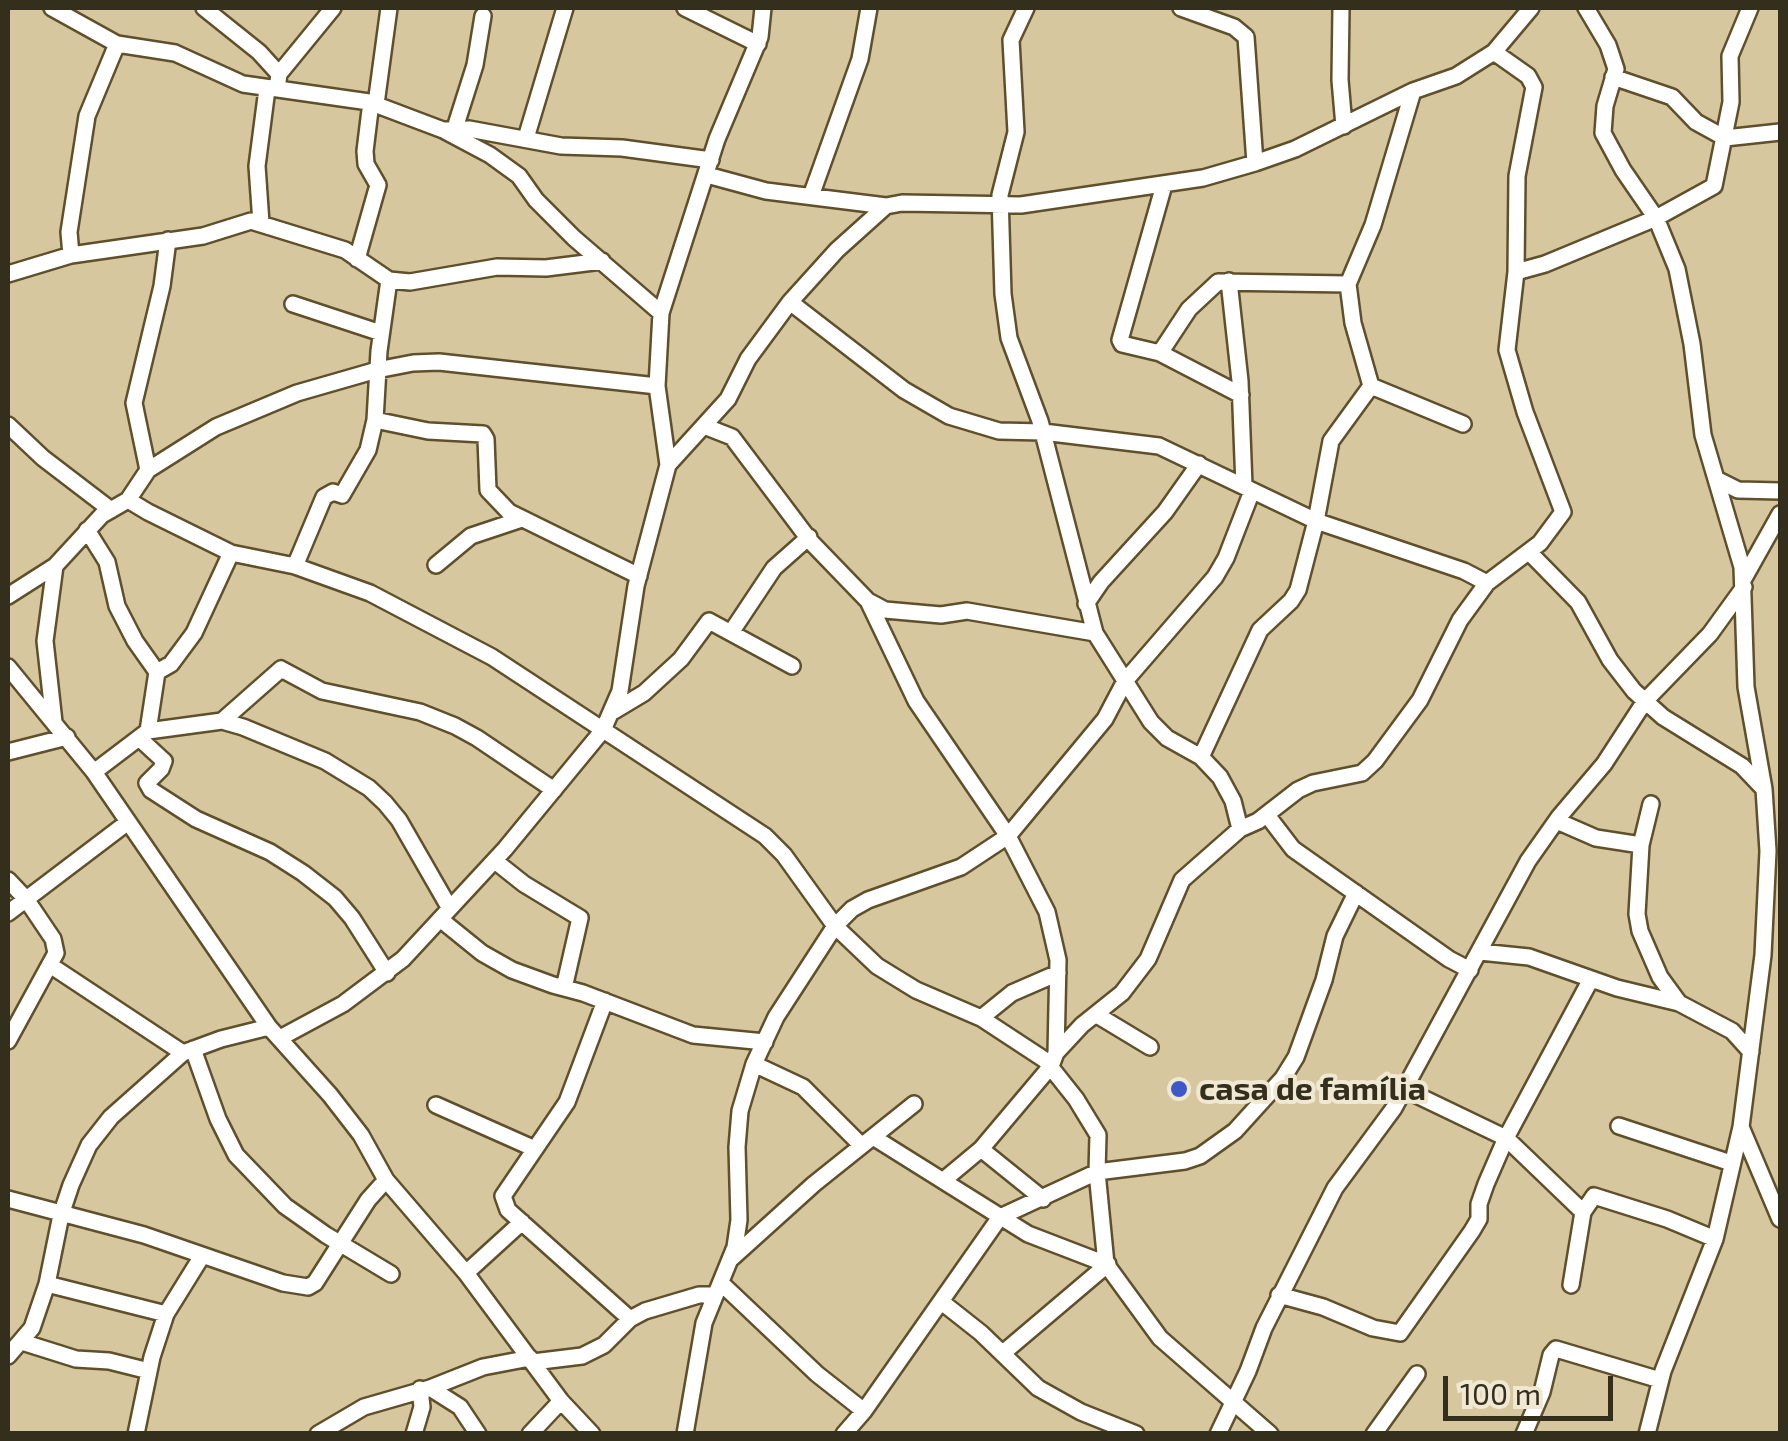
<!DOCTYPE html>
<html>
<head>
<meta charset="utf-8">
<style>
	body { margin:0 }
	#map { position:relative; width:1788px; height:1441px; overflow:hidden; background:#d7c79e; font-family:"Exo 2",sans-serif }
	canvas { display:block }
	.frame { position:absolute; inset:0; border:10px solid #342e1d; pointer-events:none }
	.scale { position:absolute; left:1443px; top:1376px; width:170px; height:45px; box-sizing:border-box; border:5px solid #342e1d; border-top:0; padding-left:12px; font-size:30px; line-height:35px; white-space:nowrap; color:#342e1d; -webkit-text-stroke:8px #f1e8d3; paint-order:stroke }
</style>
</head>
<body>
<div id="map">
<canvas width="1788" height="1441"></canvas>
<div class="frame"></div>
<div class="scale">100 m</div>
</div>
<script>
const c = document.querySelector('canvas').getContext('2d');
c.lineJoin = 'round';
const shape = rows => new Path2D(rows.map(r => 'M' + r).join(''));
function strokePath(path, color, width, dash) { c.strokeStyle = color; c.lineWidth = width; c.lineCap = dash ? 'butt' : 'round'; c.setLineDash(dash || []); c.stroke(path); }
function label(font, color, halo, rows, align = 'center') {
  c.font = font + ' "Exo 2",sans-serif'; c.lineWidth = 8; c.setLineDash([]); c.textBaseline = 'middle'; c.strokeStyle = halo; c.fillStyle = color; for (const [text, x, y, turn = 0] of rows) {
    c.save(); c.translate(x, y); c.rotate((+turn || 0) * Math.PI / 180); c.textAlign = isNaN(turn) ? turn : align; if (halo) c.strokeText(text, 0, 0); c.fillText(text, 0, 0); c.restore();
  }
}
const minor = shape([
	[52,8,117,44,175,53,243,84,369,102,443,130,490,155,519,176,536,200,574,238,661,313],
	[204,8,259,52,279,74],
	[685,8,758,44],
	[1026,8,1011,40,1016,132,1000,195,1003,294,1009,338,1040,421,1095,633,1151,722,1167,738,1201,757,1220,777,1233,801,1240,829],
	[1181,8,1234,27,1246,37,1255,163],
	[1341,8,1340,80,1344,126],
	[1586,8,1608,45,1616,69,1605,106,1603,133,1623,170,1656,218,1677,269,1692,344,1703,435,1742,567,1746,687,1764,789,1768,851,1763,955,1741,1127,1715,1239,1663,1371,1647,1434],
	[1613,77,1672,97,1696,122,1725,138,1780,132],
	[277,89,279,74,333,8],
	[376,104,389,8],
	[455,128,475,65,483,16],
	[443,130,469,129,561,146,622,148,711,160],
	[526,138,565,8],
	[707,175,766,191,886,206],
	[1164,185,1120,340,1122,344,1160,353,1241,395],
	[811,196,860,59,869,8],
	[261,223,257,166,267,89],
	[71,255,69,232,87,116,117,44],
	[357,259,378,185,366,164,365,151,371,102],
	[1516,272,1545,264,1656,218,1714,186,1731,102,1730,56,1750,8],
	[8,274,71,255,203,236,251,221,345,250,389,280,410,282,497,267,546,268,602,261],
	[1229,281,1240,381,1244,486],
	[790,302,904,390,949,416,999,431,1043,432,1159,446,1316,521,1464,571,1487,583],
	[293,304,381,333],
	[1160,353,1189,309,1218,282,1348,284],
	[1371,386,1463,424],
	[375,420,428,431,483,434,486,439,488,490,509,512,639,576],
	[8,425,43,458,111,510],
	[704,426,732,437,811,542,868,601,885,610,941,615,967,611,1095,633],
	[668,465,657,386,661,313,717,139,760,37,763,8],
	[148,470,134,403,162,286,168,240],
	[1716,479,1738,490,1780,491],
	[128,500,148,512,231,553,295,566,370,593,492,657,765,836,784,855,835,926,877,966,916,990,981,1018,1045,1060,1076,1099,1098,1135,1097,1172,1106,1264,1160,1338,1270,1434],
	[87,530,107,562,117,606,135,641,157,672,148,731,94,772],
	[1529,552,1578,602,1610,660,1634,691,1663,717,1742,766,1762,787],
	[436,565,471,536,522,519],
	[295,566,324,497,333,492,342,495,368,450,375,420,379,351,389,280],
	[1743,580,1780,514],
	[8,596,55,566,102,515,128,500,148,470,216,427,297,393,377,370,413,363,439,362,657,386],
	[868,601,916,701,1008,836,1047,912,1058,960,1056,1053,1051,1066,981,1149,945,1179],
	[1086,604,1101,582,1165,512,1199,464],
	[732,631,774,568,809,537],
	[8,667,94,772,269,1027,330,1095,361,1135,386,1180,466,1273,561,1401,592,1434],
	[157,672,171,664,194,633,231,553],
	[614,711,644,693,681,659,709,621,792,666],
	[222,721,281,669,322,691,420,712,455,726,477,738,554,790],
	[54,722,45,641,55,566],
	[148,731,222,721,243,727,325,761,369,788,385,803,399,820,449,907],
	[139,738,164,761,161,769,147,783,151,790,196,819,270,852,303,873,335,898,352,918,387,973],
	[8,752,67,737],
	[1201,757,1260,630,1291,601,1298,590,1316,521,1331,441,1371,386,1353,323,1348,284,1373,225,1413,91],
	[1651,804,1641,845,1637,914,1640,931,1660,977,1679,1003],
	[1267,815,1293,849,1449,959,1470,970],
	[1557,821,1596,838,1641,845],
	[495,861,524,884,580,918,564,988],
	[8,880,26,899,53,939,56,953,8,1041],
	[8,913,128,822],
	[440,919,482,953,512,970,553,985,583,993,693,1035,765,1042],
	[1480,952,1529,957,1617,988,1679,1003,1732,1031,1751,1052],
	[50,965,183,1053],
	[605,1001,567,1102,503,1196,508,1210,630,1319],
	[1097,1015,1150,1047],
	[981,1018,1012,993,1058,973],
	[280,1038,343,1004,403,959,505,849,603,730,620,691,636,586,668,465,728,399,748,359,790,302,837,250,886,206,902,203,1021,205,1203,178,1255,163,1295,149,1413,91,1456,76,1494,52,1531,8],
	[193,1049,218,1119,236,1155,285,1206,326,1235,391,1274],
	[1056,1053,1082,1025,1122,993,1148,959,1182,880,1240,829,1258,821,1298,790,1313,783,1362,773,1375,761,1420,700,1460,620,1487,583,1540,543,1563,512,1525,412,1507,350,1516,272,1517,176,1534,87,1528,76,1494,52],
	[754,1064,803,1087,861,1145],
	[1404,1089,1506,1138,1583,1212],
	[436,1105,535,1149],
	[1619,1126,1731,1163],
	[1741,1127,1780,1219],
	[873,1137,1028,1234,1106,1264],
	[981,1149,1043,1199],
	[8,1199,144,1235,283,1283,308,1287,315,1283,368,1200,386,1180],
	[732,1258,814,1184,914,1104],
	[466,1273,522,1222],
	[721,1283,817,1374,864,1411],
	[47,1284,166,1314],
	[1571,1285,1583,1212,1594,1196,1667,1219,1715,1239],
	[1279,1295,1323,1307,1373,1328,1400,1333,1472,1231,1479,1219,1479,1204,1486,1184,1506,1138,1591,979],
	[943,1303,981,1333,1038,1388,1081,1412,1136,1434],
	[22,1342,76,1359,109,1361,149,1371],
	[1003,1353,1108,1264],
	[8,1356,32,1328,47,1284,61,1215,71,1185,89,1145,111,1117,183,1053,221,1039,269,1027],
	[533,1362,582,1356,604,1345,630,1319,645,1311,699,1295,715,1295],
	[430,1388,460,1407,478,1434],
	[136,1434,152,1357,166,1314,202,1256],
	[318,1434,364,1407,430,1388,483,1367,530,1358],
	[414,1434,422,1407,420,1389],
	[530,1434,561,1401],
	[685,1434,704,1323,735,1247,739,1220,737,1147,740,1111,754,1064,776,1017,835,926,852,909,868,900,961,867,1008,836,1105,719,1125,681,1215,577,1226,558,1252,491],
	[844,1434,864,1411,1000,1217,1097,1172,1185,1161,1200,1156,1235,1131,1283,1078,1296,1057,1324,980,1335,936,1356,893],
	[1218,1434,1248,1371,1264,1328,1335,1188,1394,1108,1528,861,1559,817,1604,764,1645,701,1710,634,1744,587],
	[1374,1434,1417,1374],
	[1524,1434,1542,1392,1551,1355,1556,1349,1660,1380]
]);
const markers = [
	[1179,1089,10,"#3d58cb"]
];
const poiNames = [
	["casa de família",1199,1089]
];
strokePath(minor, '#5f502b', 20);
strokePath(minor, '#fff', 15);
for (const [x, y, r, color] of markers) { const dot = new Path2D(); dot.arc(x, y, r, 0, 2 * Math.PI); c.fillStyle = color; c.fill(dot); strokePath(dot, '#f1e8d3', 4); }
label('bold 32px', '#342e1d', '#f1e8d3', poiNames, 'left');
</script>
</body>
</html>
